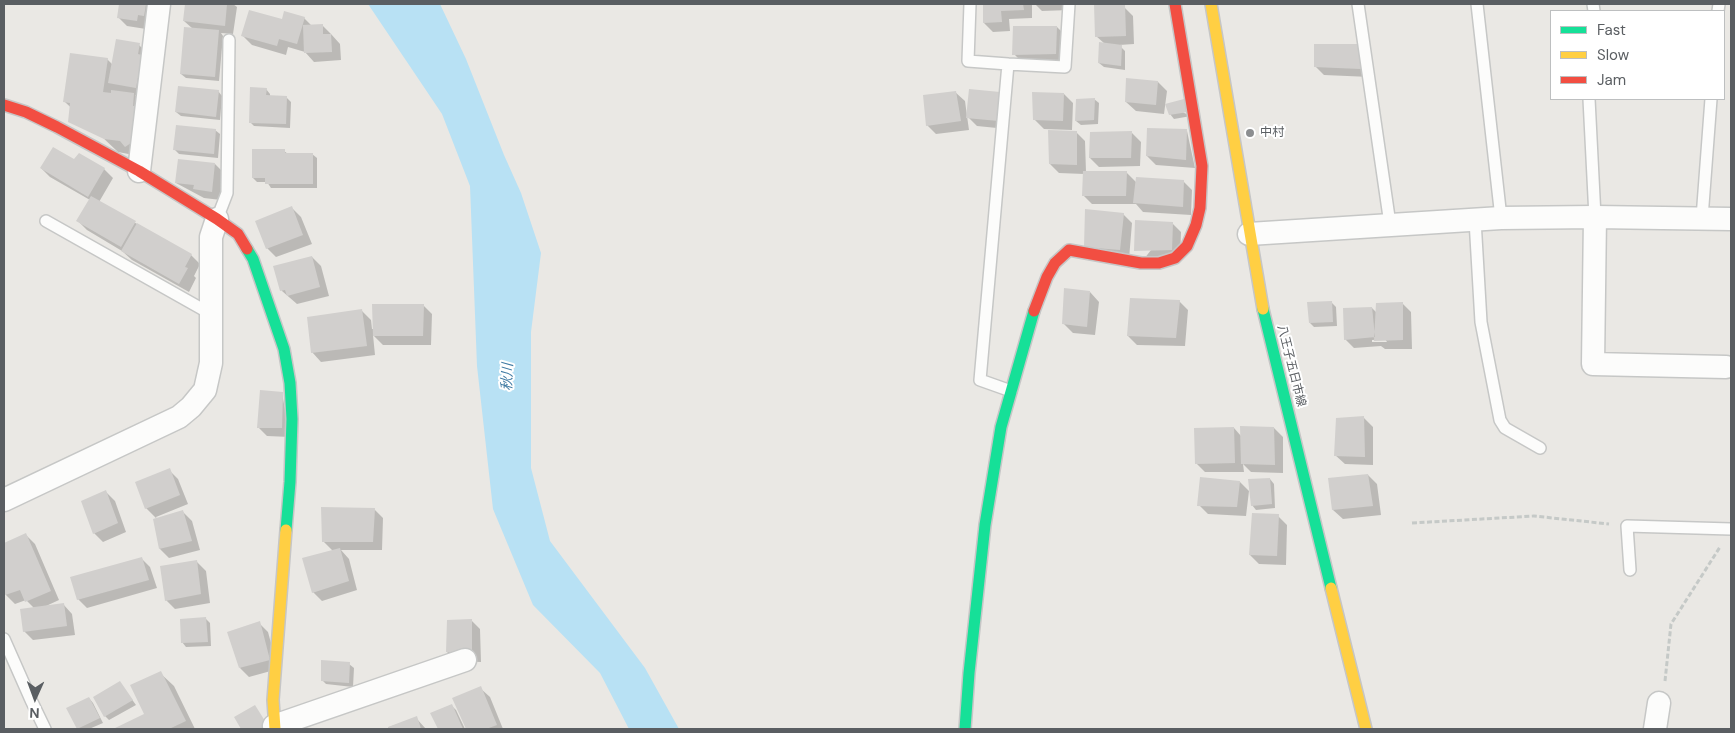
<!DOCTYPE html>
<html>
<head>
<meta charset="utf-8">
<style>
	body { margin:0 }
	#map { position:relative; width:1735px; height:733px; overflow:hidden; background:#eae8e4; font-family:"DM Sans",sans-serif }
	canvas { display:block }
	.frame { position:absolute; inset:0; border:5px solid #5a5e62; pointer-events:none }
	.legend { position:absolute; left:1550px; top:10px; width:175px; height:90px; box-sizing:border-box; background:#fff; border:1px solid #bdbfc0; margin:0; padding:6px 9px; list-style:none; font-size:15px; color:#5a5e62 }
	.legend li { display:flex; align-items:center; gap:10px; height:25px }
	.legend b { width:25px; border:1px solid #bdbfc0 }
	.north { position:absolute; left:10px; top:673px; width:50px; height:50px; -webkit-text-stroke:4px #fff; paint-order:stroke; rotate:182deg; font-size:14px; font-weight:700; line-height:20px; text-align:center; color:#5a5e62 }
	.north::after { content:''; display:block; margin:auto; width:18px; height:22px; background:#5a5e62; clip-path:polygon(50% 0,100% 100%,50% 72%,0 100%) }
</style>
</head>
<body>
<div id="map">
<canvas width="1735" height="733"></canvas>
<div class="frame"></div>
<ul class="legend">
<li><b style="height:6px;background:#16e098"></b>Fast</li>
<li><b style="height:6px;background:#ffcf43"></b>Slow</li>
<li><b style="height:6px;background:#f24e42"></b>Jam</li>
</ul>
<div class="north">N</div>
</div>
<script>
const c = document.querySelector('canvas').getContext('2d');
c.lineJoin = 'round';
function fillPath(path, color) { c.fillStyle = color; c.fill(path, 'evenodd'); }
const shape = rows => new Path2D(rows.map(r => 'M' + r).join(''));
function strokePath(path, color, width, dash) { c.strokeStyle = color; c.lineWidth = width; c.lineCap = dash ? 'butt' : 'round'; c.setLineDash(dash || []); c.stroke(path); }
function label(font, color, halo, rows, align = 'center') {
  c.font = font + ' "DM Sans","Noto Sans JP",sans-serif'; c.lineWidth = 4; c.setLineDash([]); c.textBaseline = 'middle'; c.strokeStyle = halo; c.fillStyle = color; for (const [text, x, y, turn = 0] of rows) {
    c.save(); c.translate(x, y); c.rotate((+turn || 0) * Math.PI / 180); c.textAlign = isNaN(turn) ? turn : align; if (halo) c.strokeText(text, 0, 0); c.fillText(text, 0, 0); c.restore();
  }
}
const water = shape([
	[368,4,440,4,466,59,504,155,521,193,541,253,531,332,531,468,550,541,645,668,679,729,629,729,600,673,533,605,493,509,477,366,470,186,442,114]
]);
const shadow = shape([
	[120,4,156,4,146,29,127,26,118,17],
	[186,4,233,4,237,7,233,34,221,33,223,36,219,81,186,78,181,74,193,29,184,21],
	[984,4,1032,4,1032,18,1009,19,1010,31,993,32,984,23],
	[1035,4,1070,4,1070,10,1042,11],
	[1124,7,1133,16,1134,44,1119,45,1125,51,1125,70,1104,67,1099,63,1105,44,1096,36],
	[304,18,311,25,322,25,331,34,340,44,341,60,314,62,305,52,288,47,286,55,252,45,243,36],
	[1057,27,1066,36,1065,63,1023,63,1014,54],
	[139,45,148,54,145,97,135,95,147,107,144,157,118,152,65,102,107,59,113,65],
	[1362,45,1370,77,1324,75,1315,66],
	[1158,82,1167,91,1164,114,1136,111,1126,102],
	[266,89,270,94,270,97,286,97,291,102,290,128,254,126,250,122],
	[218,91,222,96,220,120,181,116,176,112],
	[970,91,1007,129,977,126,967,116,969,130,936,134,927,125,955,92,965,101,967,116],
	[1064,94,1073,103,1072,130,1044,129,1034,119],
	[1094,99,1099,103,1098,124,1081,125,1076,121,1077,100],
	[1167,105,1191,116,1174,119,1170,114],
	[215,130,220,134,218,158,179,154,175,150],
	[1187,131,1195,168,1156,165,1147,156],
	[1076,132,1085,141,1086,172,1126,172,1137,183,1183,181,1192,190,1191,215,1143,212,1136,204,1092,204,1083,195,1084,174,1059,173,1050,164],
	[1132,133,1141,142,1140,166,1099,167,1090,158],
	[284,151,288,154,312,154,317,158,317,188,271,188,267,182,257,182,253,178],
	[75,161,104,169,113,178,99,202,191,255,200,264,194,276,196,278,189,292,132,260,122,251,87,230,78,221,90,200,50,177,41,168],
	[215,164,224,173,221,200,204,198,176,183],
	[292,208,301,217,312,244,276,257,267,248],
	[1123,214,1132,223,1129,259,1094,256],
	[1172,223,1181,232,1180,259,1144,259],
	[312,257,321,266,329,296,297,304,282,291,275,267],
	[1090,292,1099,302,1095,335,1073,333,1064,324],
	[1179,301,1188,310,1185,346,1137,345,1128,336],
	[1332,303,1336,307,1337,326,1314,327,1310,323],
	[1402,303,1411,312,1412,349,1385,349,1381,346,1354,348,1345,339,1372,308,1377,313],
	[1385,339,1387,342,1372,342,1372,340],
	[423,305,432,314,431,345,383,345,373,335,375,355,321,362,312,352,362,311,371,320,372,329,374,329],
	[282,393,290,437,267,436,258,427],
	[1364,418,1373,427,1373,465,1345,464,1335,455],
	[1234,428,1241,436,1274,428,1283,437,1283,473,1251,472,1243,464,1244,472,1205,472,1196,463],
	[169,470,178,479,188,504,156,517,157,519,183,512,192,521,200,550,169,558,160,549,154,519,157,519,146,508,137,483],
	[1368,475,1377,484,1381,515,1343,519,1333,510,1329,479],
	[1270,479,1274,484,1275,508,1256,510,1252,505],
	[1240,482,1249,491,1246,516,1208,514,1199,505],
	[106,492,115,501,126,532,103,542,94,533],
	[374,509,383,518,382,550,341,550,349,559,357,590,322,601,313,592,333,551,323,541],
	[1278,516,1287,525,1286,565,1259,564,1250,555],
	[26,535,35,544,59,600,46,606,63,604,72,614,75,635,33,640,24,631,34,608,26,600,15,604,6,595,4,589,4,544],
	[141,558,150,567,157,588,87,608,78,599],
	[197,562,206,571,210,603,175,609,166,600],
	[206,619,210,623,211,646,186,647,182,642],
	[471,620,480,629,481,662,456,661,447,652],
	[259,623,268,632,278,669,249,677,240,668],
	[349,664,354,668,353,687,326,684,322,680],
	[160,673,174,686,195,729,116,729,146,715],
	[120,683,136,705,109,720,105,716],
	[480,688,490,697,503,729,467,729,454,699],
	[89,698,93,703,103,723,89,729,79,729,78,728],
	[451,705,456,710,465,729,440,729,432,713],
	[416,718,426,729,390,729,389,727]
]);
const building = shape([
	[119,4,146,4,144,16,138,15,137,21,117,18],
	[185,4,227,4,225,26,183,21],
	[983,4,1023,4,1024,10,1001,11,1002,22,983,23],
	[1094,4,1125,5,1126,36,1095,37],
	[249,10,282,19,284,11,305,17,297,44,279,39,277,46,241,36],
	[323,24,323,34,331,34,332,52,304,53,303,25],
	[1013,26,1057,26,1056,54,1012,55],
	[184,27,219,30,215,77,180,74],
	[116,39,140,43,138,54,142,55,136,88,108,83],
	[1099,42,1122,45,1121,66,1098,63],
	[1314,44,1362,44,1361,69,1314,67],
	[70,53,108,58,103,92,111,93,111,90,134,93,133,106,135,106,131,143,125,147,120,141,104,139,68,122,70,103,63,102],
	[1126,78,1158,81,1156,105,1125,102],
	[178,86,219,90,216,117,175,112],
	[250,87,267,88,266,95,287,96,286,124,249,123],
	[969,89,1000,92,999,121,966,118],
	[956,91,961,121,926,126,923,95],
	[1032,92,1064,93,1063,121,1033,120],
	[1095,98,1094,120,1075,121,1076,99],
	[1184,99,1188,112,1169,115,1165,104],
	[176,125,216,129,214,154,173,150],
	[1147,128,1187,129,1186,160,1146,156],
	[1048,130,1077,131,1077,165,1049,164],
	[1132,131,1131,158,1089,158,1090,132],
	[53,147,74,159,79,153,105,168,88,197,40,168],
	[252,149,285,149,285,153,313,153,313,184,265,184,265,178,252,178],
	[178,159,215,163,212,192,193,189,194,185,175,183],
	[1083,171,1127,171,1126,196,1082,196],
	[1136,177,1184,180,1183,207,1133,203],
	[91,196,136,221,121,247,76,221],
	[292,206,303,235,266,249,255,221],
	[1085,209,1124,213,1120,250,1084,247],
	[1135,220,1173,222,1172,250,1134,251],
	[137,223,192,254,185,267,188,268,179,284,121,251],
	[312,256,320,287,287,296,285,290,280,291,273,266],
	[1064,288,1090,291,1087,327,1062,324],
	[1130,298,1180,300,1176,338,1127,336],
	[1332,301,1333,322,1309,323,1307,302],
	[1403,302,1403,340,1374,341,1376,303],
	[372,304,424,304,423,336,373,336],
	[1372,307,1375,337,1344,340,1343,308],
	[362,309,367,346,311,353,307,317],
	[260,390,283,392,282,428,257,428],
	[1364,416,1365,457,1334,456,1336,418],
	[1240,426,1274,427,1275,465,1241,464],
	[1234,427,1235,463,1195,464,1194,428],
	[170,468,180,495,145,509,135,482],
	[1368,474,1373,506,1332,510,1328,478],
	[1200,477,1240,481,1237,507,1197,506],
	[1270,478,1272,504,1251,506,1248,479],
	[106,490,118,523,93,534,81,501],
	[321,507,375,508,373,542,322,542],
	[183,510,192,541,159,549,153,519],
	[1252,513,1279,514,1277,556,1249,555],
	[26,533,51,591,25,602,20,590,5,595,4,592,4,543],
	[340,548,349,581,312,593,302,558],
	[142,557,149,580,77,600,70,577],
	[197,560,201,594,165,601,160,566],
	[64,603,67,626,23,632,20,609],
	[206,617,208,642,181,643,180,619],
	[472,619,472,653,446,652,447,620],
	[260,621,270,660,239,668,227,632],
	[321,660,350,662,349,683,321,681],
	[161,671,186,721,169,729,113,729,144,714,130,685],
	[120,681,133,700,104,717,93,697],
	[481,686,497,725,486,729,466,729,452,698],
	[89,697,100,718,77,729,66,708],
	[452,704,463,729,438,729,430,713],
	[255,705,270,729,241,729,234,717],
	[417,716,421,729,388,729,388,727]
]);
const path = shape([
	[1412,523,1534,516,1609,524],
	[1665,681,1671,624,1720,547]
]);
const lane = shape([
	[970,4,968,61,1008,64],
	[1358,4,1390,224],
	[1477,4,1501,218],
	[1593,4,1594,11],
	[1718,11,1719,4],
	[1589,99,1595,217],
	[1702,218,1711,99],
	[217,219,227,193,229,40],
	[1475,220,1481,322,1500,420,1505,428,1540,448],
	[46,221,211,314],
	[1011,391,980,380,1008,64,1065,67,1069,4],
	[1630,570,1627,526,1731,529],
	[4,639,31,700,45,729]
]);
const street = shape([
	[139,171,159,4],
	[1595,217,1593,364,1726,367],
	[1249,234,1501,218,1595,217,1731,219],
	[4,500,179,417,191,407,205,390,211,363,211,237,217,219],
	[274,726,465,660],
	[1655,729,1659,703]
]);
const fast = shape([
	[247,249,253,259,284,349,290,383,292,419,290,482,286,530],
	[1263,309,1331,588],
	[965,729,969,673,985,525,1001,427,1034,311]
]);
const slow = shape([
	[1211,4,1263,309],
	[1331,588,1366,729],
	[275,729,273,700,286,530]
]);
const jam = shape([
	[4,105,26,112,57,127,139,171,217,219,238,234,247,249],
	[1034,311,1047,277,1055,263,1069,250,1141,263,1159,263,1175,258,1187,246,1196,225,1200,208,1202,166,1175,4]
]);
const markers = [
	[1250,133,5,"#8c8e90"]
];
const poiNames = [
	["中村",1260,133]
];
const streetNames = [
	["八王子五日市線",1291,366,76]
];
const waterNames = [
	["秋川",508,377,-88]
];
fillPath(water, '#b8e1f4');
fillPath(shadow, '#0003');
fillPath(building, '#d1cfcd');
strokePath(lane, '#c6c7c6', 14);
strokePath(street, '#c6c7c6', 25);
strokePath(fast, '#c6c6c6', 14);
strokePath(slow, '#c6c6c6', 14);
strokePath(jam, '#c6c6c6', 14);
strokePath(path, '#c5c9c7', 3, [5, 2.5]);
strokePath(lane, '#fcfcfb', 11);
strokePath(street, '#fcfcfb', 22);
strokePath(fast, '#16e098', 11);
strokePath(slow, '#ffcf43', 11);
strokePath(jam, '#f24e42', 11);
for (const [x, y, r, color] of markers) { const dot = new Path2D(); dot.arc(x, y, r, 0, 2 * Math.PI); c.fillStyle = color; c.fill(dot); strokePath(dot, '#fff', 2); }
label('12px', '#5a5e62', '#fff', poiNames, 'left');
label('12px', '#5a5e62', '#fff', streetNames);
label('italic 14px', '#3f7aa3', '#fff', waterNames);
</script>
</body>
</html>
